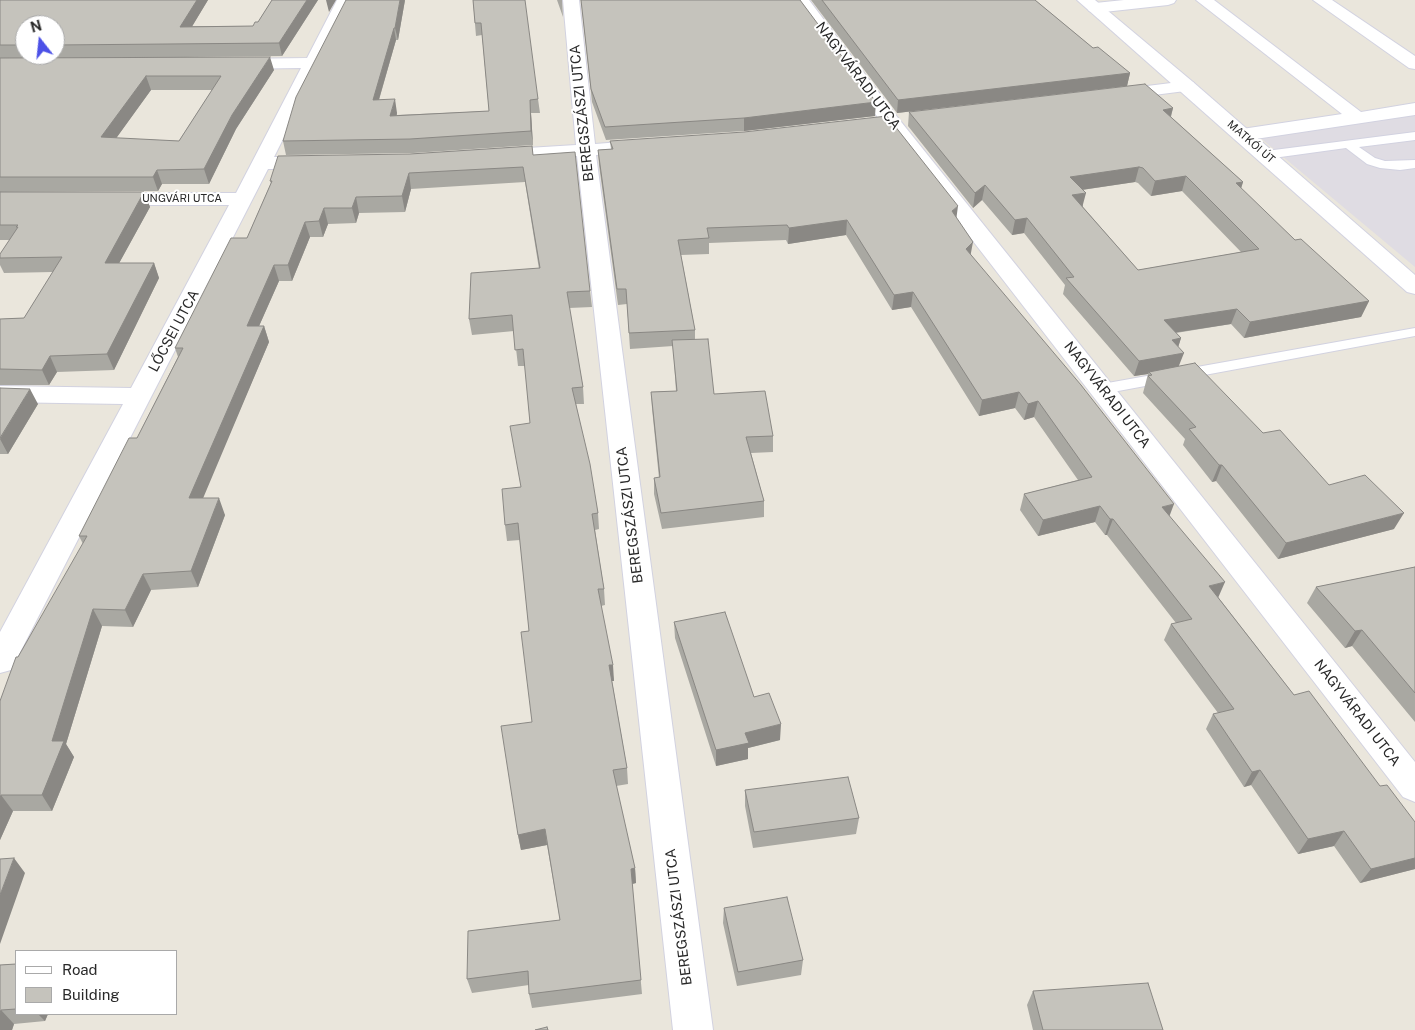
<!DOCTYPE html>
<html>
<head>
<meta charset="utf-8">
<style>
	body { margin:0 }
	#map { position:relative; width:1415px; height:1030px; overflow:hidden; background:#eae6dc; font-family:"Public Sans",sans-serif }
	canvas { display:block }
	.legend { position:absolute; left:15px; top:950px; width:162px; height:65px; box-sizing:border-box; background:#fff; border:1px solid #a9a9a9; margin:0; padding:6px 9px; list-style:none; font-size:15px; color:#292929 }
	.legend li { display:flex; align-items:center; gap:10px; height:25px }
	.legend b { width:25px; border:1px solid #a9a9a9 }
	.north { position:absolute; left:15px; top:15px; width:50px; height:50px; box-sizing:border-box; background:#fff; border:1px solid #a9a9a9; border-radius:50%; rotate:344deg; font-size:14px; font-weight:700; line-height:20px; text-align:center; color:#292929 }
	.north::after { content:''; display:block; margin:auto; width:18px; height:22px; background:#4c51e7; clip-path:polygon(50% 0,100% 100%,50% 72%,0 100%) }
</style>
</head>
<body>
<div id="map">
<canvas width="1415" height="1030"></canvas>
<ul class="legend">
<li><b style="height:6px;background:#fff"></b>Road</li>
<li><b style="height:14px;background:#c5c3bc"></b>Building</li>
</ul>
<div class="north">N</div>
</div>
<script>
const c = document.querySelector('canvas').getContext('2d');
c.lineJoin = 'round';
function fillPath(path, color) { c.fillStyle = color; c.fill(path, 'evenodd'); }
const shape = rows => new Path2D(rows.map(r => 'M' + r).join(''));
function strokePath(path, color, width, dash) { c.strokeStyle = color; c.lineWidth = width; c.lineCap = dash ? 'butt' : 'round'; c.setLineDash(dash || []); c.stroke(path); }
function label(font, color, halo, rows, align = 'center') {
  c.font = font + ' "Public Sans",sans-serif'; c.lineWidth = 4; c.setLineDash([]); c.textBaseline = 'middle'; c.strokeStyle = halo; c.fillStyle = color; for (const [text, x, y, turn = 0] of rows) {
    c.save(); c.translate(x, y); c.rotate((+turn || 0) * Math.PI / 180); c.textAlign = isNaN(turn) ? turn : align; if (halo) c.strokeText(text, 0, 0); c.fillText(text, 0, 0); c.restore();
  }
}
const industrial = shape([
	[1415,109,1415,267,1251,130]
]);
const service = shape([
	[1415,132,1415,140,1359,147,1375,158,1385,161,1415,160,1415,168,1400,170,1380,168,1367,164,1346,148,1266,159,1260,155,1266,151,1415,132],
	[1415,328,1415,336,1102,394,1096,393,1094,389,1096,385,1102,384,1415,328]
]);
const minor = shape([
	[337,0,353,0,274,157,313,157,320,159,323,163,320,167,313,169,268,169,11,670,0,673,0,632,123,404,0,402,0,386,131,388,229,205,109,205,102,203,99,199,102,195,109,193,236,193,301,68,234,69,228,68,225,64,228,60,234,59,307,58,337,0],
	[563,0,579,0,595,144,647,140,654,142,657,146,654,150,647,152,596,155,713,1030,673,1030,577,156,495,162,488,160,485,156,488,152,495,150,576,145,563,0],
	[793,0,809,0,898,118,1415,762,1415,802,1403,797,884,126,793,0],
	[1124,0,1176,0,1174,3,1168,5,1095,13,1089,11,1087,8,1089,5,1095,3,1124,0],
	[1196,0,1214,0,1361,112,1415,103,1415,115,1242,141,1235,139,1233,135,1235,131,1242,129,1342,114,1196,0],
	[1313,0,1332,0,1415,56,1415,69,1409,68,1313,0],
	[1187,81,1193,82,1196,86,1193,90,1115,100,1109,99,1106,95,1109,91,1115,90,1187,81]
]);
const tertiary = shape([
	[1077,0,1095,0,1193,82,1415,275,1415,294,1407,292,1077,0]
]);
const wall = shape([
	[0,0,208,0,192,26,253,26,258,22,272,0,318,0,282,56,91,58,274,70,236,129,209,184,162,184,158,191,0,192],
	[25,25,55,25,55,55,25,55],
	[151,90,212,90,179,141,116,138],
	[405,0,398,40,396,40,379,100,397,113,397,115,489,111,482,35,476,36,473,0,538,99,540,113,531,113,533,145,413,153,286,155,283,141],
	[557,0,562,0,563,17],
	[581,0,800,0,875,116,744,131,606,140,592,102],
	[811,0,1035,0,1093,48,1130,73,1127,86,897,113],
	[1173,108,1171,117,1243,182,1241,189,1295,240,1369,301,1361,317,1244,338,1231,324,1176,333,1181,338,1178,347,1179,366,1263,433,1329,485,1394,529,1278,559,1216,481,1212,482,1183,445,1185,439,1143,393,1148,374,1134,376,1063,294,1065,285,1024,233,1012,235,982,200,973,208,908,126,909,112],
	[1135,182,1138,183,1151,196,1182,191,1241,252,1138,270,1083,207,1082,190],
	[610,141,956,218,971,255,1169,515,1218,597,1294,695,1380,786,1415,822,1415,869,1360,883,1334,846,1298,854,1251,785,1244,787,1206,729,1213,714,1218,713,1164,640,1171,624,1176,623,1107,535,1105,535,1095,522,1038,536,1020,510,1024,494,1078,480,1034,417,1024,420,1015,408,979,416,911,307,892,310,846,235,788,244,786,240,709,243,709,254,681,255,695,330,695,339,714,394,773,436,773,452,751,453,764,501,764,517,662,529,654,494,654,478,659,478,652,408,651,392,676,391,673,346,630,349,627,304,618,305,599,165,598,150,611,149],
	[532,146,533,155,590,291,592,307,569,308,583,387,584,404,576,404,598,513,599,529,595,530,604,589,605,605,601,606,614,681,612,681,627,768,628,784,616,786,635,868,636,883,632,884,642,994,532,1008,529,994,529,985,472,993,467,979,560,920,547,845,521,850,518,835,532,722,529,631,520,540,507,541,505,525,521,487,530,423,525,366,518,366,514,331,472,335,469,319,539,269,525,182,411,189,405,212,359,213,356,223,328,224,323,237,310,237,292,281,279,281,259,326,264,326,269,342,202,498,225,515,198,587,151,590,133,627,102,626,66,744,74,757,52,811,13,811,0,840,0,701,83,544,79,536,137,438,178,357,175,348,247,238,271,183,270,181,410,154],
	[0,192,144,192,150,207,119,263,154,263,159,278,114,370,57,372,49,385,0,385,0,319,24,318,53,272,4,273,0,265,0,254,10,240,0,240],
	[0,388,38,404,8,454,0,454],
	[1415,567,1415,722,1352,646,1345,648,1307,603,1316,587],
	[674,622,754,697,780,740,748,748,748,759,716,766,675,638],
	[745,790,859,818,856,834,753,848,745,806],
	[724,908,803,960,801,975,737,986,723,923],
	[16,964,16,1014,48,1014,45,1021,14,1024,12,1030,0,1030,0,965],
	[1033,991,1163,1030,1033,1030,1027,1005]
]);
const shadedWall = shape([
	[197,0,208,0,184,40,180,27],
	[307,0,318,0,282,56,279,43],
	[326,0,336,0,329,12],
	[400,0,405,0,398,40,395,28],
	[394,28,396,40,375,113,373,100],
	[270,57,274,70,236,129,209,184,204,169,232,115],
	[1130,73,1127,86,897,113,898,100],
	[146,76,151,90,107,151,101,137],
	[395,99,397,113,393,129,390,116],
	[530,100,531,113,533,145,531,131],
	[876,102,875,116,744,131,744,118],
	[1173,108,1169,122,1163,110],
	[1139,167,1135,182,1067,192,1070,177],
	[157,170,162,184,158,191,153,177],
	[409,173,411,189,405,212,402,196],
	[1186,176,1182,191,1151,196,1155,181],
	[1243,182,1238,197,1236,183],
	[985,185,982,200,973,208,975,193],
	[144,192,150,207,111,278,105,263],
	[1086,193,1082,208,1072,195],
	[356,197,359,213,356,223,352,208],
	[958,206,956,221,952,211],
	[324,208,328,224,323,237,319,221],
	[1027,218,1024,233,1012,235,1015,220],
	[847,220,846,235,788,244,789,228],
	[305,222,310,237,292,281,288,265],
	[973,242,970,258,966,249],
	[154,263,159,278,114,370,107,354],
	[274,265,279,281,252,342,247,326],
	[913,292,911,307,892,310,894,295],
	[1369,301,1361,317,1244,338,1250,322],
	[1237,309,1231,324,1159,335,1164,320],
	[264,326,269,342,196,515,189,498],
	[1181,338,1176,354,1184,353,1178,368,1149,372,1148,374,1134,376,1139,361,1172,340],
	[50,356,57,372,49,385,42,370],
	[30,389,38,404,8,454,0,439],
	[1019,392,1015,408,979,416,982,400],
	[1038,401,1034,417,1024,420,1028,404],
	[1219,465,1222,465,1216,481,1212,482],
	[219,498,225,515,198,587,191,571],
	[1174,504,1168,520,1162,507],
	[1100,506,1095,522,1038,536,1043,520],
	[1404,513,1394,529,1278,559,1286,543],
	[1110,519,1113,519,1107,535,1105,535],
	[143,574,151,590,133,627,125,610],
	[1225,582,1218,598,1209,586],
	[93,609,102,626,66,744,74,757,52,811,42,795,52,741],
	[1362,630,1352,646,1345,648,1355,631],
	[609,665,613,665,614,681,610,681],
	[781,724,780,740,748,748,748,759,716,766,716,750,745,733],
	[1260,770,1251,785,1244,787,1252,772],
	[1,795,13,811,0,840,0,798],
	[545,829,547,845,521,850,518,835],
	[1344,831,1334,846,1298,854,1308,839],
	[14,858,25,873,0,944,0,895],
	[1415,858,1415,869,1360,883,1371,869],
	[635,868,636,883,632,884,631,869],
	[1,1010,14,1024,12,1030,0,1030,0,1013],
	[38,1014,48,1014,45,1021]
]);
const building = shape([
	[0,0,197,0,180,27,253,26,255,22,258,22,272,0,307,0,279,43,55,45,55,25,25,25,25,45,0,45,0,0],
	[346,0,400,0,395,28,394,28,373,100,395,99,390,116,489,111,481,23,475,23,473,0,525,0,538,99,530,100,531,131,410,139,283,141,296,97,346,0],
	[581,0,800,0,876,102,744,118,605,127,591,89,581,0],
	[822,0,1035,0,1093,48,1098,47,1130,73,898,100,822,0],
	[270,57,232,115,204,169,157,170,153,177,0,177,0,58,270,57],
	[146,76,221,76,179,141,101,137,146,76],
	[1145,84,1173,108,1163,110,1243,182,1236,183,1295,240,1301,239,1369,301,1250,322,1237,309,1164,320,1181,338,1172,340,1184,353,1139,361,1066,278,1074,277,1027,218,1015,220,985,185,975,193,909,112,1145,84],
	[1139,167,1143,168,1155,181,1186,176,1259,249,1138,270,1072,195,1086,193,1070,177,1139,167],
	[887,116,958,206,952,211,973,242,966,249,1081,385,1174,504,1162,507,1225,582,1209,586,1294,695,1309,691,1380,786,1387,785,1415,822,1415,858,1371,869,1344,831,1308,839,1260,770,1252,772,1213,714,1234,709,1171,624,1192,619,1113,519,1110,519,1100,506,1043,520,1024,494,1092,477,1038,401,1028,404,1019,392,982,400,913,292,894,295,847,220,789,228,787,225,707,228,709,238,678,240,695,330,629,333,626,289,617,289,598,150,613,149,610,141,744,132,887,116],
	[532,146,533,155,575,152,590,291,567,292,583,387,572,388,590,464,598,513,592,514,604,589,598,589,613,665,609,665,627,768,613,770,635,868,631,869,641,980,529,994,528,971,467,979,468,931,560,920,545,829,518,835,501,726,532,722,521,632,529,631,518,523,505,525,502,489,521,487,510,426,530,423,523,349,515,350,512,315,469,319,471,273,540,268,523,167,409,173,402,196,356,197,352,208,324,208,319,221,305,222,288,265,274,265,247,326,264,326,189,498,219,498,191,571,143,574,125,610,93,609,52,741,64,741,42,795,1,795,0,798,0,701,16,657,18,657,87,536,79,536,129,438,137,438,183,348,175,348,231,238,247,238,272,181,270,181,278,156,410,154,532,146],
	[0,192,144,192,105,263,154,263,107,354,50,356,42,370,0,369,0,319,24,318,62,257,0,258,0,254,18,227,16,227,18,225,0,225,0,192],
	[708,339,714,394,765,391,773,436,746,437,764,501,661,513,654,478,660,477,651,392,677,391,672,340,708,339],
	[1195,363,1263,433,1280,430,1329,485,1365,475,1404,513,1286,543,1222,465,1219,465,1189,429,1196,427,1148,376,1152,375,1149,372,1195,363],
	[0,388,30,389,0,438,0,388],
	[1415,567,1415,693,1362,630,1355,631,1316,587,1415,567],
	[725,612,754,697,769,693,781,724,745,733,749,743,716,750,674,622,725,612],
	[848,777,859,818,754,832,745,790,848,777],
	[14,858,0,895,0,859,14,858],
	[787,897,803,960,738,972,724,908,787,897],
	[16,964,16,1009,1,1010,0,1013,0,965,16,964],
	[1148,983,1163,1030,1043,1030,1033,991,1148,983],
	[547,1027,548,1030,535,1030,547,1027]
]);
const farStreetnames = [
	["MATKÓI ÚT",1251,142,41],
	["UNGVÁRI UTCA",182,199]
];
const streetNames = [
	["NAGYVÁRADI UTCA",858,76,53],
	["BEREGSZÁSZI UTCA",582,113,-96],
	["LŐCSEI UTCA",174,331,-62],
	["NAGYVÁRADI UTCA",1107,395,52],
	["BEREGSZÁSZI UTCA",630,515,-97],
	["NAGYVÁRADI UTCA",1357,713,52],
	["BEREGSZÁSZI UTCA",679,917,-97]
];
fillPath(industrial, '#dfdce3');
strokePath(service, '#d2d2e0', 2);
strokePath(minor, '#d2d2e0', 2);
strokePath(tertiary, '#d2d2e0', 2);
fillPath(service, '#fff');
fillPath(minor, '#fff');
fillPath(tertiary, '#fff');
fillPath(wall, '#a9a8a2');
fillPath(shadedWall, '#8a8884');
fillPath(building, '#c5c3bc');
strokePath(building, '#8a8884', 1);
label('11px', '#292929', '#fff', farStreetnames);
label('14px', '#292929', '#fff', streetNames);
</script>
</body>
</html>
